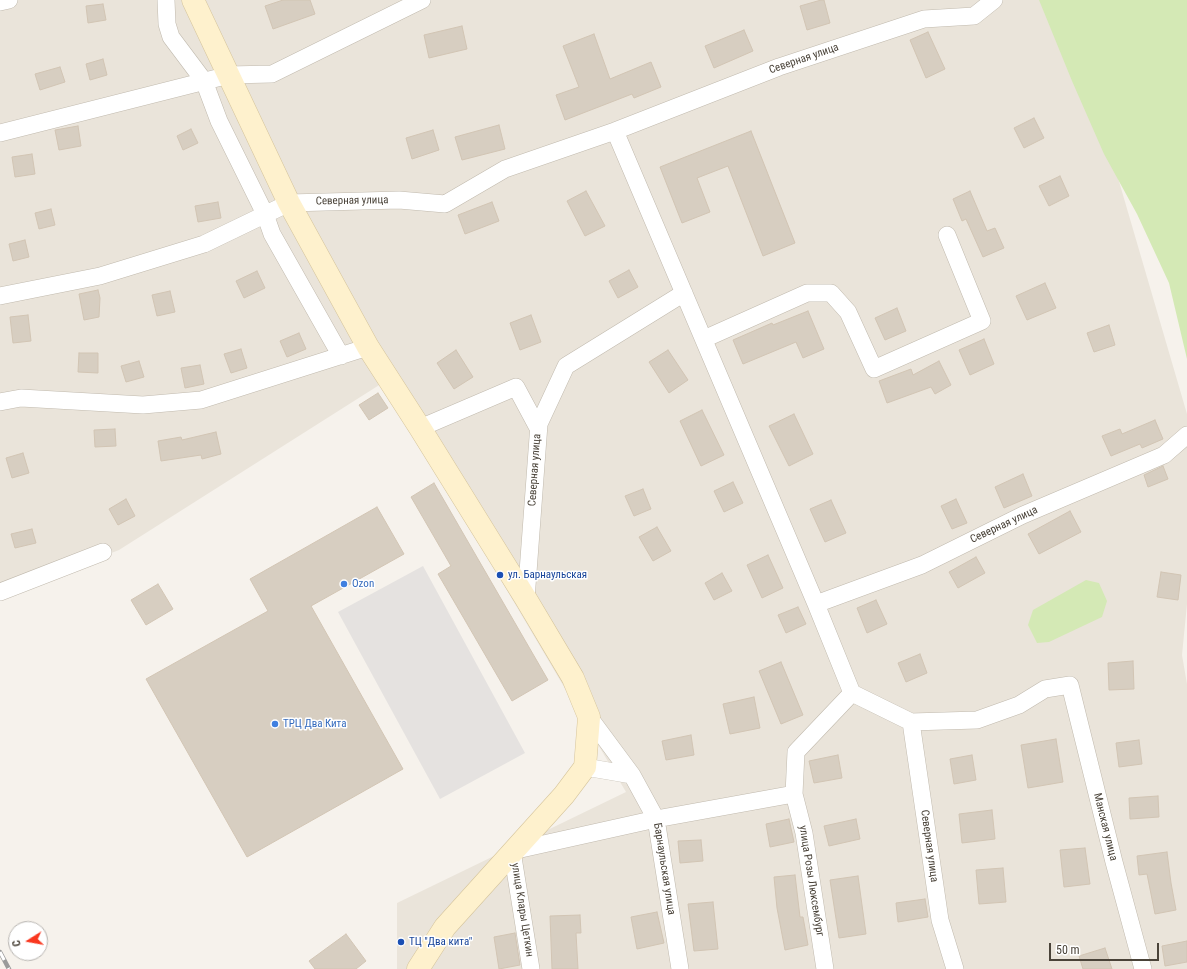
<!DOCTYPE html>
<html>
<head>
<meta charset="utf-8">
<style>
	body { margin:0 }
	#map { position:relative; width:1187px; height:969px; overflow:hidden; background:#f6f2ec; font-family:"Roboto Condensed",sans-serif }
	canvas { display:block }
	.north { position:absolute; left:8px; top:921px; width:40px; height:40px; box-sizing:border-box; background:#fff; border:1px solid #b7b4b0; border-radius:50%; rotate:259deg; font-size:11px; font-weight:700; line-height:16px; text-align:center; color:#4a4339 }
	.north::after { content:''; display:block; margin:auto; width:14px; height:18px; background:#f9371f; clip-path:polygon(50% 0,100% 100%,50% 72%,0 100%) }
	.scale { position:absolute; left:1049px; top:943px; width:110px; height:18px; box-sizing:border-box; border:2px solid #4a4339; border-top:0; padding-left:5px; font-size:12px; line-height:14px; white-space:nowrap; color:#4a4339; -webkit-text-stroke:3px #fff; paint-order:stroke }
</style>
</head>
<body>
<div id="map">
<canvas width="1187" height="969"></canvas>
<div class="north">С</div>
<div class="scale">50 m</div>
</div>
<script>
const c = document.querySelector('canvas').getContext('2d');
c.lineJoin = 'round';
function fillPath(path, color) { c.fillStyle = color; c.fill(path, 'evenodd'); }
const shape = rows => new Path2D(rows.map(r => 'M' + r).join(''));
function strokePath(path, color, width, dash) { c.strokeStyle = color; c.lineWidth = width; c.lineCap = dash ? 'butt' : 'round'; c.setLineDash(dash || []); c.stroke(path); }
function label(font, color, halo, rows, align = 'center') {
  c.font = font + ' "Roboto Condensed",sans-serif'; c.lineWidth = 3; c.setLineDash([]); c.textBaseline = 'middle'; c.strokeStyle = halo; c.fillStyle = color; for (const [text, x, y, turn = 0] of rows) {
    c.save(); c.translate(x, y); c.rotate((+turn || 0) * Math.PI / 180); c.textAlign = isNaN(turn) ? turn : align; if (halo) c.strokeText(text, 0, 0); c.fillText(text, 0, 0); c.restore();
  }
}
const residential = shape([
	[0,0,1066,0,1187,414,1187,604,1182,655,1187,684,1187,969,397,969,397,903,626,792,384,382,119,550,0,597]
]);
const green = shape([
	[1039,0,1187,0,1187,359,1169,283,1137,214,1104,154,1072,81],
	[1086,580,1099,583,1107,601,1102,617,1049,642,1037,643,1028,625,1033,610]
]);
const parking = shape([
	[423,566,525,753,440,799,338,612]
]);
const building = shape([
	[283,0,310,0,315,14,273,29,265,6,283,0],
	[821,0,824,0,830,23,807,30,800,6,821,0],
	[103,4,106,20,88,23,86,6,103,4],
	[462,26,467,49,429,58,424,35,462,26],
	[744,30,753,51,714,68,705,46,744,30],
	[928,32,945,69,926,78,910,40,928,32],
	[594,34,610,79,651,62,661,87,634,98,632,94,565,120,556,95,579,87,563,46,594,34],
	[103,59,107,75,90,80,86,64,103,59],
	[60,67,65,82,40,90,35,74,60,67],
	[1034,118,1044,138,1024,148,1014,128,1034,118],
	[499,125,505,149,462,160,455,137,499,125],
	[78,126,81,146,59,150,55,130,78,126],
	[191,129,198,143,183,150,177,136,191,129],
	[433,130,439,150,412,159,406,138,433,130],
	[751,131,795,243,763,256,728,166,697,178,710,212,682,223,660,167,751,131],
	[32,154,35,174,15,177,12,157,32,154],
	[1060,176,1069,196,1049,206,1039,186,1060,176],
	[586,191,605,226,585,236,567,201,586,191],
	[970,191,987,231,995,228,1004,248,983,257,966,219,962,221,953,199,970,191],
	[218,202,221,218,198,222,195,206,218,202],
	[492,202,499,221,465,234,458,215,492,202],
	[51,209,55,225,39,229,35,213,51,209],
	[25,240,29,257,13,261,9,244,25,240],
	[629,270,638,287,618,298,609,281,629,270],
	[257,271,265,288,244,298,236,281,257,271],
	[1045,283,1056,308,1027,320,1016,296,1045,283],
	[98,290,100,298,99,317,84,320,79,294,98,290],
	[170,291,175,312,157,316,152,295,170,291],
	[897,308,906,331,885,340,875,318,897,308],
	[808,311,824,349,803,358,796,342,743,364,733,340,772,323,773,325,808,311],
	[28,315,31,341,13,343,10,317,28,315],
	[531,315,541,342,520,350,510,323,531,315],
	[1109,325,1115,345,1094,352,1087,333,1109,325],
	[299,333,306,349,287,357,280,341,299,333],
	[984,339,994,364,970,375,959,350,984,339],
	[241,349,247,368,231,373,224,354,241,349],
	[456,350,473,377,454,389,437,363,456,350],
	[668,350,688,380,669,393,649,362,668,350],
	[79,353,98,353,98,373,78,372,79,353],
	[139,361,144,377,126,382,121,366,139,361],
	[939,361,951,385,935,394,931,387,887,403,879,381,911,369,913,375,939,361],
	[200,365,204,384,185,388,181,368,200,365],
	[378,393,388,408,369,420,359,405,378,393],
	[702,410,724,455,701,466,680,421,702,410],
	[794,414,813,454,789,466,769,426,794,414],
	[1155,420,1163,439,1142,448,1140,444,1111,456,1102,436,1120,429,1122,434,1155,420],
	[115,429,116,446,95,447,94,430,115,429],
	[216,432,221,454,202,459,201,455,161,461,158,441,181,437,182,440,216,432],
	[23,453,29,473,12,478,6,458,23,453],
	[1163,466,1168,479,1148,487,1144,475,1163,466],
	[1023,474,1032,496,1004,508,995,487,1023,474],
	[733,482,743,503,724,512,714,491,733,482],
	[434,483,548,680,512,701,438,574,451,566,411,497,434,483],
	[643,489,651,509,634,516,625,496,643,489],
	[126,499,135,516,118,525,109,509,126,499],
	[956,499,967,523,952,529,941,506,956,499],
	[831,500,846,533,825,542,810,509,831,500],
	[377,507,404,554,311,606,403,769,247,857,146,679,268,611,250,579,377,507],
	[1070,511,1081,532,1039,554,1028,534,1070,511],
	[657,527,671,551,653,561,639,537,657,527],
	[32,529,36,543,15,548,11,534,32,529],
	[768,555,783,588,762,598,747,565,768,555],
	[976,557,985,573,958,588,949,572,976,557],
	[1161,572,1181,575,1178,600,1157,597,1161,572],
	[722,573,732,591,714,600,705,583,722,573],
	[158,584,173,609,146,625,131,600,158,584],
	[876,600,887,624,867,633,857,608,876,600],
	[798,607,806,624,786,633,778,615,798,607],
	[920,654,927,673,906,682,898,663,920,654],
	[1133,661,1134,689,1109,690,1108,663,1133,661],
	[781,662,803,715,781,724,759,671,781,662],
	[754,697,760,728,730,734,723,704,754,697],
	[691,735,694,755,666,760,662,741,691,735],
	[1056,739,1063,782,1028,788,1021,745,1056,739],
	[1139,740,1142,764,1119,767,1116,743,1139,740],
	[838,755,842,778,814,783,809,761,838,755],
	[972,755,976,780,954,784,950,759,972,755],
	[1158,796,1159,817,1130,819,1129,798,1158,796],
	[992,810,995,839,962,843,959,814,992,810],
	[789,819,794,842,770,847,766,824,789,819],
	[856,819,860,839,829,846,824,826,856,819],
	[701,840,703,861,680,863,678,841,701,840],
	[1085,848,1090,884,1064,887,1060,850,1085,848],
	[1167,852,1171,883,1176,910,1155,914,1147,874,1139,875,1137,856,1167,852],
	[1003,868,1006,902,979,904,976,870,1003,868],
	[795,875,800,917,803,917,808,945,785,950,777,908,774,877,795,875],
	[858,876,866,934,839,938,830,880,858,876],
	[925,899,928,917,898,922,896,903,925,899],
	[713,902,718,949,694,951,688,904,713,902],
	[657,912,664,943,637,949,631,917,657,912],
	[580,915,581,933,576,933,578,969,552,969,550,916,580,915],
	[515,933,520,965,499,969,494,937,515,933],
	[346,934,366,961,356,969,315,969,309,961,346,934],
	[1187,941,1187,962,1165,966,1162,946,1187,941],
	[1105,948,1112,969,1083,969,1079,956,1105,948]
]);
const street = shape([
	[166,0,167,24,171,37,204,81,219,121,265,214,272,234,341,356],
	[0,2,9,0],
	[615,131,779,67,924,19,974,16,994,0],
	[0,133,229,75,272,74,422,0],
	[0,296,100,276,204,244,289,203,399,200,445,204,505,169,615,131,816,604,852,693],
	[704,339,807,293,831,293,848,312,874,369,982,321,947,235],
	[0,402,21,398,143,405,201,400,368,347],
	[420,428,516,387,538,428],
	[0,592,103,552],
	[526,599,539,424,566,366,684,293],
	[816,604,922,565,1023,515,1164,455,1187,435],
	[589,717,632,775],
	[911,722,940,920,955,969],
	[585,767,632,775,656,819,680,969],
	[794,794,804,833,825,969],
	[531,969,512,851,656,819,794,794,796,752,852,693,911,722,977,720,1019,705,1045,689,1070,685,1114,862,1143,969]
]);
const secondary = shape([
	[193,0,289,203,368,347,420,428,526,599,573,678,589,717,585,767,564,795,445,927,418,969]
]);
const rail = shape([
	[0,952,9,969]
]);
const markers = [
	[500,575,4,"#1a4fb4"],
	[344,584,4,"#3f7fe0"],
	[275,724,4,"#3f7fe0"],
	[401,942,4,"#1a4fb4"]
];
const streetNames = [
	["Северная улица",804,59,-19],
	["Северная улица",352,201,-1],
	["Северная улица",535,470,-86],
	["Северная улица",1004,525,-25],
	["Манская улица",1105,827,76],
	["Северная улица",929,846,82],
	["Барнаульская улица",664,869,81],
	["улица Розы Люксембург",811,881,81],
	["улица Клары Цеткин",522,910,81]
];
const transitNames = [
	["ул. Барнаульская",508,575],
	["ТЦ \"Два кита\"",409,942]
];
const shopNames = [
	["Ozon",352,584],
	["ТРЦ Два Кита",283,724]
];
fillPath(residential, '#eae4da');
fillPath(green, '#d4e9b5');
fillPath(parking, '#e5e2e0');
fillPath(building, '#d7cec1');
strokePath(building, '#d2c5b4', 1);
strokePath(street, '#c1baae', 18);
strokePath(secondary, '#d5c49b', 23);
strokePath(street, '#fff', 17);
strokePath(secondary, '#fef1cd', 22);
strokePath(rail, '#9a9a9a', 4.5);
strokePath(rail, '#fff', 3, [9]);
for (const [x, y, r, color] of markers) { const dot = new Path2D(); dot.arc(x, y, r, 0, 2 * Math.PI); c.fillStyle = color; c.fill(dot); strokePath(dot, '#fff', 1.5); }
label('11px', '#4a4339', '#fff', streetNames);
label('11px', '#164399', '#fff', transitNames, 'left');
label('11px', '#366cbe', '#fff', shopNames, 'left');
</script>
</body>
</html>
